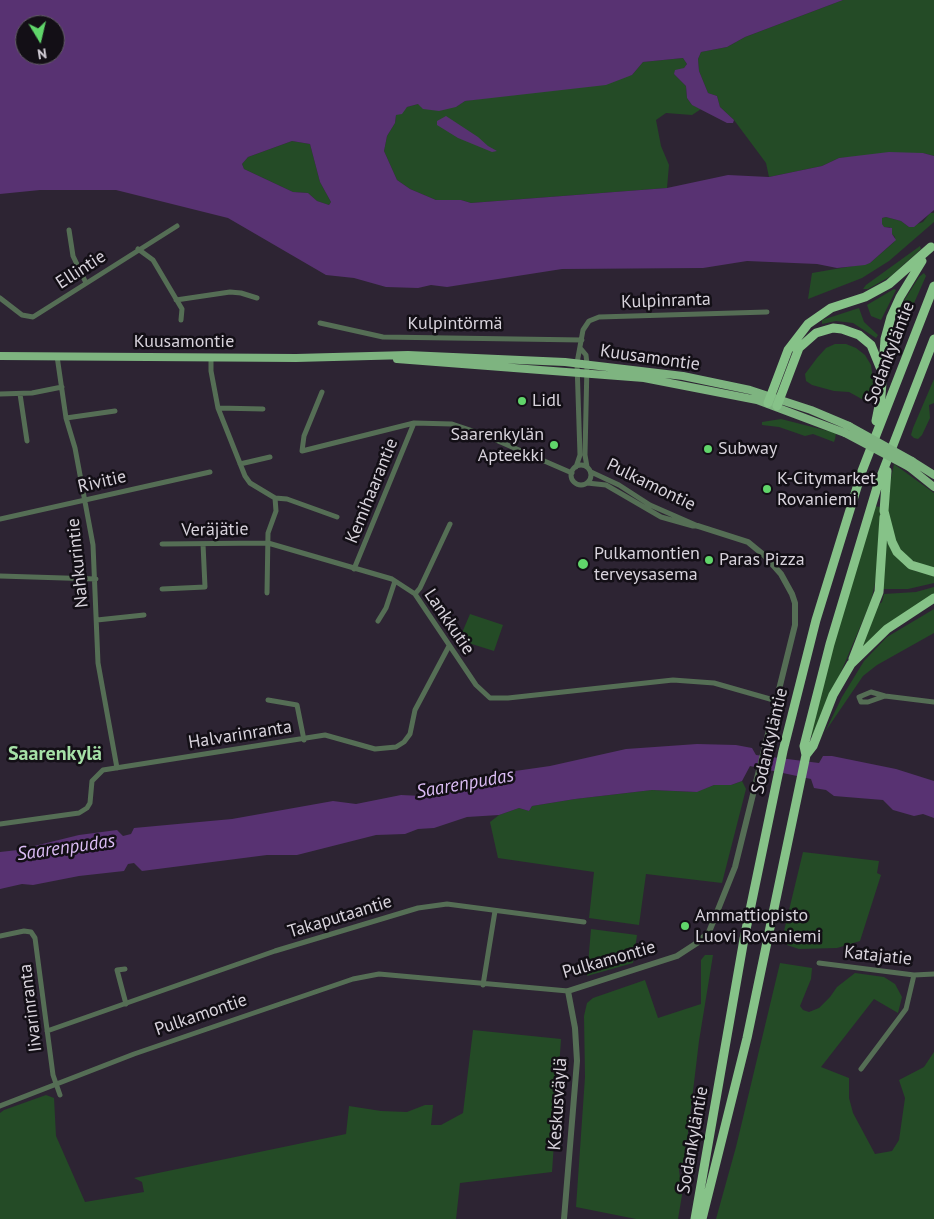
<!DOCTYPE html>
<html>
<head>
<meta charset="utf-8">
<style>
	body { margin:0 }
	#map { position:relative; width:934px; height:1219px; overflow:hidden; background:#2d2433; font-family:"PT Sans",sans-serif }
	canvas { display:block }
	.north { position:absolute; left:15px; top:15px; width:50px; height:50px; box-sizing:border-box; background:#130f16; border:1px solid #625d65; border-radius:50%; rotate:171deg; font-size:14px; font-weight:700; line-height:20px; text-align:center; color:#d8d3dc }
	.north::after { content:''; display:block; margin:auto; width:18px; height:22px; background:#60d56a; clip-path:polygon(50% 0,100% 100%,50% 72%,0 100%) }
</style>
</head>
<body>
<div id="map">
<canvas width="934" height="1219"></canvas>
<div class="north">N</div>
</div>
<script>
const c = document.querySelector('canvas').getContext('2d');
c.lineJoin = 'round';
function fillPath(path, color) { c.fillStyle = color; c.fill(path, 'evenodd'); }
const shape = rows => new Path2D(rows.map(r => 'M' + r).join(''));
function strokePath(path, color, width, dash) { c.strokeStyle = color; c.lineWidth = width; c.lineCap = dash ? 'butt' : 'round'; c.setLineDash(dash || []); c.stroke(path); }
function label(font, color, halo, rows, align = 'center') {
  c.font = font + ' "PT Sans",sans-serif'; c.lineWidth = 5; c.setLineDash([]); c.textBaseline = 'middle'; c.strokeStyle = halo; c.fillStyle = color; for (const [text, x, y, turn = 0] of rows) {
    c.save(); c.translate(x, y); c.rotate((+turn || 0) * Math.PI / 180); c.textAlign = isNaN(turn) ? turn : align; if (halo) c.strokeText(text, 0, 0); c.fillText(text, 0, 0); c.restore();
  }
}
const green = shape([
	[843,0,934,0,934,156,923,153,839,158,822,166,769,177,766,163,734,120,720,107,717,96,708,93,699,71,698,59,701,52,727,47,745,37],
	[683,58,687,64,684,68,674,74,686,86,687,98,692,105,701,109,692,115,666,113,656,120,661,146,669,165,667,188,471,203,461,200,436,200,410,189,397,180,384,151,387,136,395,123,396,115,407,107,418,104,456,107,465,101,632,75,643,62],
	[292,141,310,144,320,182,331,202,329,205,317,201,308,193,293,192,244,169,242,164,248,157],
	[930,213,934,213,934,222,889,261,862,278,808,299,812,273,870,263,894,242,895,237,892,234,890,227,883,227,882,224,882,218,886,217,901,221,909,227,923,222],
	[920,246,921,249,891,276,868,289,863,289,866,285],
	[924,273,926,276,896,344,893,339,896,321,905,299,919,277],
	[894,289,896,290,881,320,871,316,867,305],
	[859,308,864,322,878,335,876,338,853,323,836,321,822,324,822,320],
	[835,344,846,344,856,348,865,355,871,365,873,379,873,401,869,403,849,392,834,391,812,385,806,381,805,374,817,358,826,348],
	[934,379,934,403,929,405,930,418,922,435,918,439,914,438,911,435,913,428],
	[781,419,836,433,835,439,834,442,813,434,805,436,779,427,762,425,762,422],
	[894,464,934,493,934,569,918,564,907,557,897,545,887,515,891,479],
	[875,506,880,507,880,521,876,579,871,601,814,736,809,735,829,660],
	[884,535,893,552,903,563,915,571,934,575,934,583,908,589,883,589],
	[934,587,934,594,857,653,878,605,882,602,884,594,916,592],
	[934,609,934,633,877,665,863,676,825,732,842,697,864,661,887,637],
	[470,614,503,625,494,651,459,640],
	[742,781,746,789,722,883,646,874,639,925,589,918,594,872,498,858,490,822,499,815,519,808,529,811,532,806,575,799,652,790,696,792,714,785,731,785],
	[803,852,879,861,877,873,881,875,860,941,837,948,799,949,787,945,784,931],
	[591,929,637,935,633,963,587,976],
	[705,955,713,955,699,1041,685,1158,679,1170,682,1195,678,1219,636,1219,576,1207,585,1077,584,1016,587,1003,593,998,645,980,658,1018,701,1004,701,960],
	[780,963,812,968,811,979,800,1006,803,1010,809,1012,819,1008,830,997,837,987,855,973,884,977,895,984,902,997,898,1013,874,999,821,1067,849,1078,849,1098,853,1113,875,1154,892,1151,899,1140,905,1098,899,1080,924,1067,934,1052,934,1219,716,1219,736,1147],
	[473,1030,561,1039,552,1172,460,1183,456,1219,0,1219,0,1113,4,1110,46,1095,54,1098,56,1136,85,1202,144,1192,142,1182,134,1178,346,1134,349,1106,381,1111,407,1112,425,1105,433,1105,431,1125,441,1125,463,1113]
]);
const water = shape([
	[0,0,843,0,745,37,727,47,701,52,698,59,699,71,708,93,717,96,720,107,734,120,733,123,727,123,692,105,687,98,686,86,674,74,675,70,684,68,687,64,683,58,643,62,632,75,606,85,465,101,456,107,439,111,423,109,418,104,407,107,402,114,396,115,395,123,387,136,384,151,397,180,410,189,436,200,461,200,471,203,667,188,728,175,769,177,822,166,839,158,889,152,923,153,934,156,934,210,914,227,909,227,901,221,886,217,882,218,882,224,884,227,892,228,892,234,896,240,870,263,865,265,837,268,817,264,747,261,703,268,562,269,447,287,431,285,418,288,386,287,354,278,326,275,228,218,116,190,40,190,0,194],
	[25,25,55,25,55,55,25,55],
	[292,141,310,144,320,182,331,202,329,205,317,201,308,193,293,192,244,169,242,164,248,157],
	[446,116,478,137,488,146,497,151,492,152,458,138,437,125,437,121],
	[697,744,736,745,752,748,756,755,819,763,823,756,832,756,896,769,934,781,934,818,923,814,914,816,893,810,883,800,834,796,826,790,814,788,811,779,750,766,742,781,731,785,714,785,697,792,652,790,575,799,532,806,529,811,519,808,499,815,467,817,434,828,418,829,405,834,376,835,297,855,267,855,142,871,134,863,128,864,124,871,79,876,33,885,22,884,0,889,0,852,18,850,79,835,117,830,123,836,131,834,134,828,232,819,333,801,356,804,401,795,422,796,437,788,480,776,550,766,626,749]
]);
const minor = shape([
	[69,230,73,256,86,283],
	[138,249,153,260,182,309,181,320],
	[0,298,22,315,33,317,177,226],
	[176,300,230,292,241,293,257,298],
	[320,323,383,337,582,340],
	[581,349,586,355,587,364,585,455,587,467],
	[57,356,66,418,75,448,93,545,98,663,117,768],
	[211,357,211,371,218,408,245,476,250,483,275,498,287,499,337,517],
	[322,392,304,436,302,451,414,423,452,424,482,434,572,473],
	[0,394,32,393,62,387],
	[20,394,27,441],
	[218,408,263,409],
	[66,418,115,411],
	[240,464,270,457],
	'571 475a10 10 0 1 1 20 0a10 10 0 1 1-20 0Z',
	[576,467,580,455,577,363,583,330,589,321,599,317,767,312],
	[591,472,619,485,650,505,698,526],
	[587,483,606,485,661,517,693,526,698,526],
	[0,519,210,472],
	[162,544,268,543,392,579,415,594,476,685,490,698,508,698,673,680,714,683,777,701],
	[354,569,414,423],
	[0,576,96,579],
	[162,589,205,587,203,544],
	[267,593,268,533,276,511,275,498],
	[415,594,420,588,450,524],
	[97,620,144,615],
	[378,621,386,608,395,581],
	[885,696,868,702,861,702,859,697,871,692,885,696,934,702],
	[268,700,297,705,304,740],
	[0,824,79,813,87,808,90,803,92,781,103,770,325,735,375,749,396,747,404,742,410,734,415,710,449,646],
	[0,936,24,931,31,932,35,938,53,1075,60,1095],
	[819,963,914,975,934,974],
	[125,969,117,970,126,1004],
	[483,985,495,911],
	[47,1031,275,951,418,908,447,904,584,922],
	[861,1069,906,1009,914,975],
	[0,1106,134,1054,353,979,379,974,568,991]
]);
const tertiary = shape([
	[564,1219,577,1061,575,1028,568,991,677,956,697,943,709,932,735,867,795,625,795,603,792,594,781,574,765,556,748,542,698,526]
]);
const primary = shape([
	[0,356,296,358,408,355,565,362,683,376,750,390,811,410,849,426],
	[397,359,644,378,757,400,845,433],
	[912,461,934,475],
	[909,467,934,487]
]);
const trunk = shape([
	[768,403,788,350,808,324,831,308,865,297,889,284,931,247],
	[777,406,799,348,816,333,833,328,842,329,859,335,871,345,880,367],
	[876,421,881,396,885,339,891,317,900,297,922,261],
	[887,471,884,511,892,542,897,552,911,565,934,572],
	[853,659,879,592,884,517],
	[806,755,813,746,833,695,851,664,887,629,934,598],
	[695,1219,744,939,783,751,816,620,862,471,934,286],
	[702,1219,747,1038,806,755,804,746,830,644,878,484,934,339]
]);
const primaryBridge = shape([
	[849,426,912,461],
	[845,433,909,467]
]);
const markers = [
	[522,401,5,"#60d56a"],
	[554,445,5,"#60d56a"],
	[708,449,5,"#60d56a"],
	[767,489,5,"#60d56a"],
	[709,560,5,"#60d56a"],
	[583,564,6,"#60d56a"],
	[685,926,5,"#60d56a"]
];
const streetNames = [
	["Ellintie",81,270,-33],
	["Kulpinranta",666,301,-2],
	["Kulpintörmä",455,324],
	["Kuusamontie",184,342],
	["Sodankyläntie",890,353,-69],
	["Kuusamontie",650,358,8],
	["Rivitie",102,482,-13],
	["Pulkamontie",651,485,26],
	["Kemihaarantie",372,491,-68],
	["Veräjätie",215,530,-1],
	["Nahkurintie",78,563,-96],
	["Lankkutie",449,622,56],
	["Halvarinranta",240,735,-9],
	["Sodankyläntie",770,741,-77],
	["Takaputaantie",340,917,-17],
	["Katajatie",878,956,6],
	["Pulkamontie",609,960,-16],
	["Iivarinranta",31,1008,-97],
	["Pulkamontie",201,1015,-19],
	["Keskusväylä",558,1104,-86],
	["Sodankyläntie",693,1140,-80]
];
const poiNames = [
	["Lidl",532,401],
	["Saarenkylän",544,435,"right"],
	["Apteekki",544,456,"right"],
	["Subway",718,449],
	["K-Citymarket",777,479],
	["Rovaniemi",777,500],
	["Pulkamontien",594,554],
	["terveysasema",594,575],
	["Paras Pizza",719,560],
	["Ammattiopisto",695,916],
	["Luovi Rovaniemi",695,937]
];
const waterNames = [
	["Saarenpudas",465,784,-10],
	["Saarenpudas",66,848,-8]
];
const quarterNames = [
	["Saarenkylä",55,754]
];
fillPath(green, '#244b26');
fillPath(water, '#583272');
strokePath(minor, '#556e55', 5);
strokePath(tertiary, '#556e55', 6);
strokePath(primary, '#7eb480', 8);
strokePath(trunk, '#86c288', 9);
strokePath(primaryBridge, '#7eb480', 8);
for (const [x, y, r, color] of markers) { const dot = new Path2D(); dot.arc(x, y, r, 0, 2 * Math.PI); c.fillStyle = color; c.fill(dot); strokePath(dot, '#130f16', 2); }
label('18px', '#d8d3dc', '#130f16', streetNames);
label('18px', '#d8d3dc', '#130f16', poiNames, 'left');
label('italic 19px', '#dbbcf4', '#130f16', waterNames);
label('bold 20px', '#a6e1a7', '#130f16', quarterNames);
</script>
</body>
</html>
